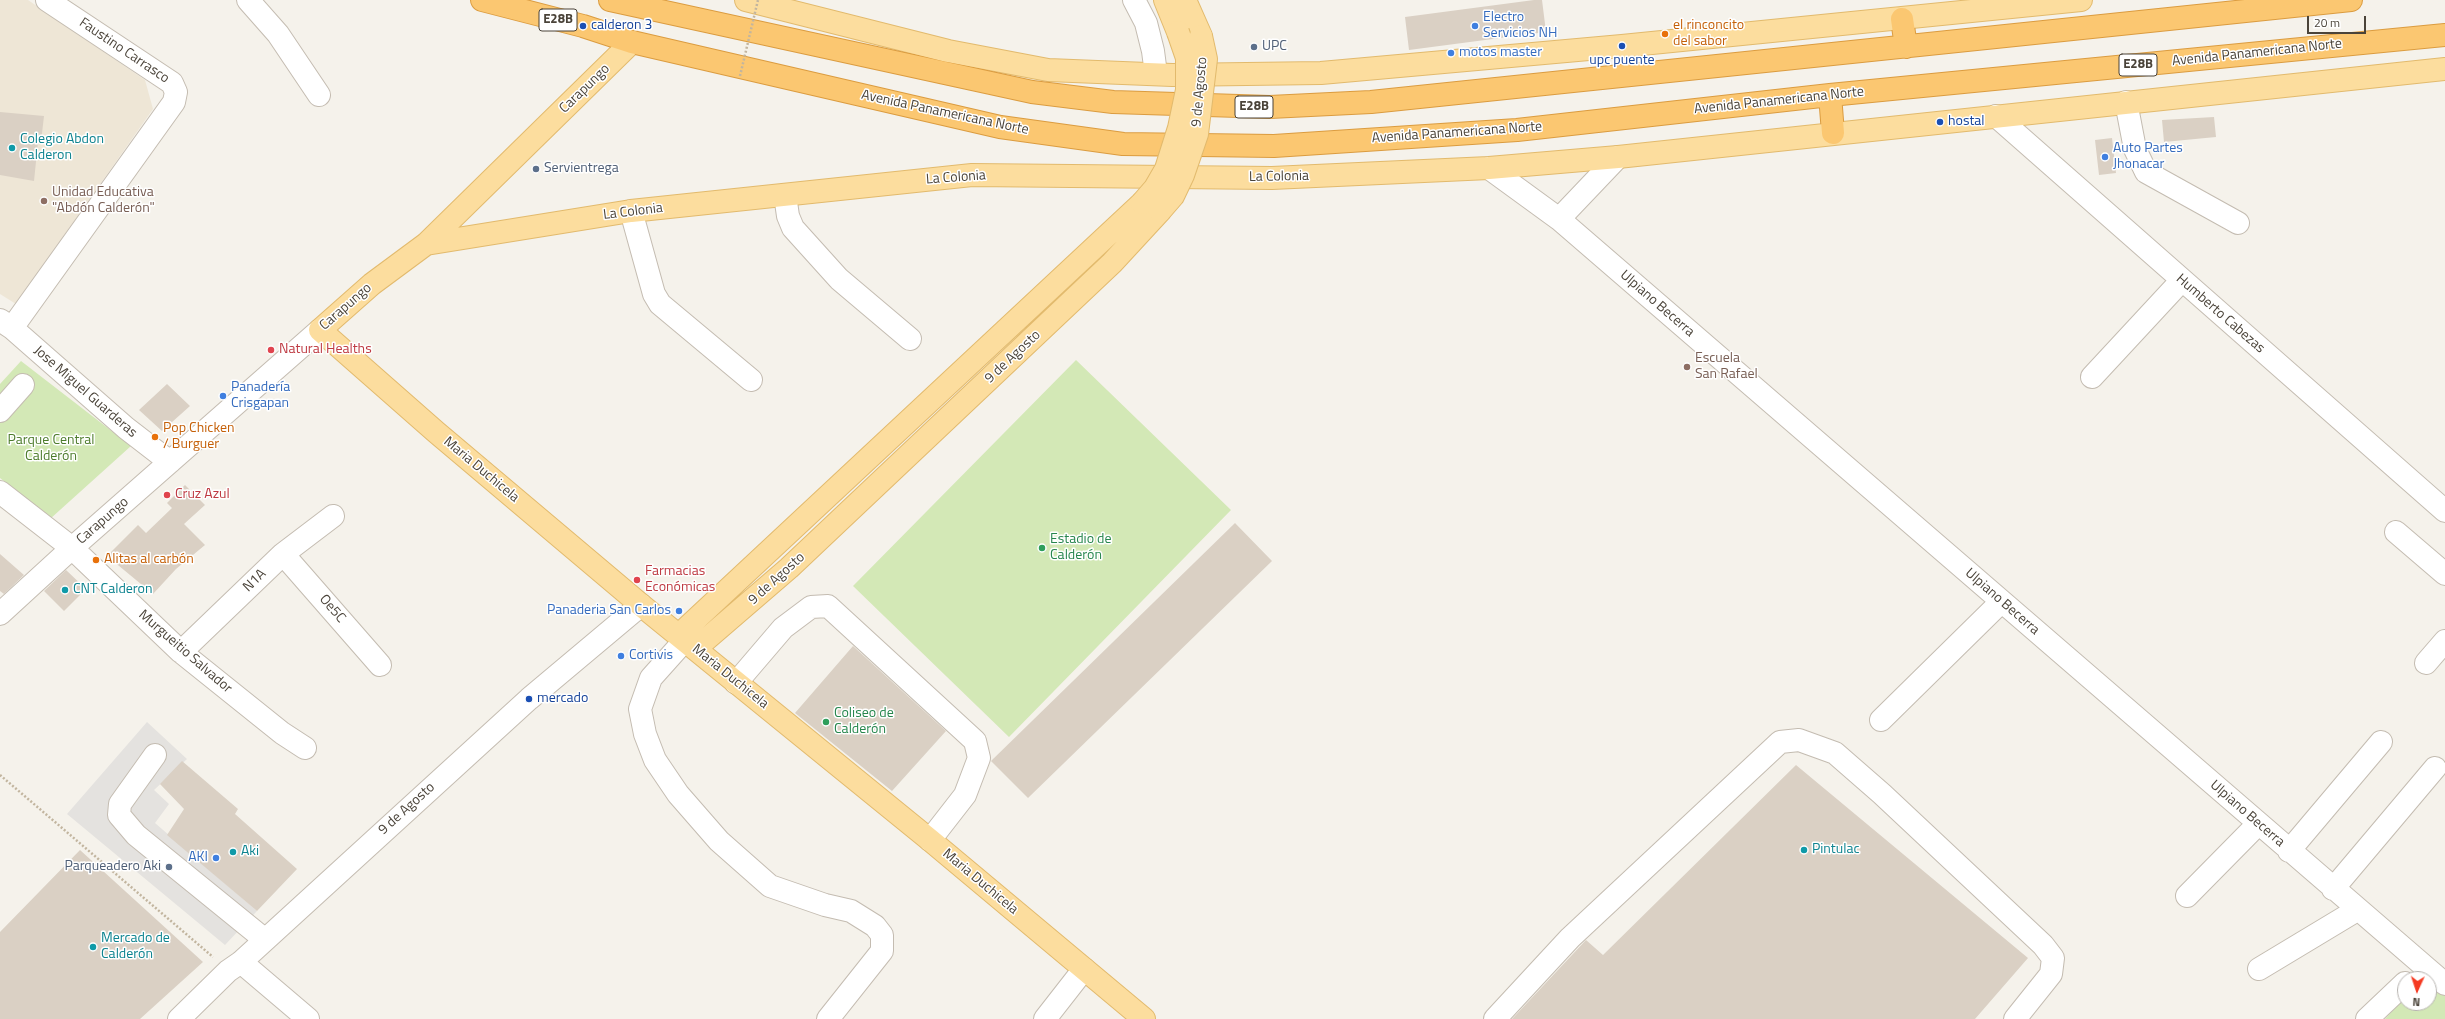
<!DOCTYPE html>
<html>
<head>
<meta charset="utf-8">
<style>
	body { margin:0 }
	#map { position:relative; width:2445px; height:1019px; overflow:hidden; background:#f5f2eb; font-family:"Titillium Web",sans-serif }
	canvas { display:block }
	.north { position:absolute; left:2397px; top:971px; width:40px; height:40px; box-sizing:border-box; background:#fff; border:1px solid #b7b4b0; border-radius:50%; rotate:183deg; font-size:11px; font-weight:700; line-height:16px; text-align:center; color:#4a4339 }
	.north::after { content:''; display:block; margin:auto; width:14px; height:18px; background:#f53a22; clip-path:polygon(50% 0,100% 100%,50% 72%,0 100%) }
	.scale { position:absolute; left:2307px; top:16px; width:59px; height:18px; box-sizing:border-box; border:2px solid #4a4339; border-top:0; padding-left:5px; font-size:12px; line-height:14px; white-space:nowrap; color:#4a4339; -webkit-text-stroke:3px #fff; paint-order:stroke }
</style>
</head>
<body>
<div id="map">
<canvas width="2445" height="1019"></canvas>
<div class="north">N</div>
<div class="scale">20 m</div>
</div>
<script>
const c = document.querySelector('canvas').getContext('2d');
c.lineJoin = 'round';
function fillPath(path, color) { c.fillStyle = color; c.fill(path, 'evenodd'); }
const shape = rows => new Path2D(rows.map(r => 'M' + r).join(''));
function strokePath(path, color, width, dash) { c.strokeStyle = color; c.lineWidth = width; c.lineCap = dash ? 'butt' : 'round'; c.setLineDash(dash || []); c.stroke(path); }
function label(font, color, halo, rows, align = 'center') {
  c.font = font + ' "Titillium Web",sans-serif'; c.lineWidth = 3; c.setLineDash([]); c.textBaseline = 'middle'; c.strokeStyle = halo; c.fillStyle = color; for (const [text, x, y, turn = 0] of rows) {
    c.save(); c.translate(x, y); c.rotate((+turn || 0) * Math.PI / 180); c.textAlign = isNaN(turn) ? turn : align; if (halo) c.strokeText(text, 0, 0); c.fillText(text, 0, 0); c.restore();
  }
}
const education = shape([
	[0,0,28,0,145,80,153,109,16,304,0,294]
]);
const green = shape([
	[1076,360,1231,510,1009,737,853,586],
	[21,361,131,446,50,519,0,478,0,384],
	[2427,972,2445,987,2445,1019,2385,1019,2405,997,2405,1003,2429,1003,2429,979,2421,979]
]);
const parking = shape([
	[147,722,187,759,154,790,169,804,155,823,257,911,225,945,67,814]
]);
const building = shape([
	[1534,0,1542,0,1546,32,1409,50,1405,17],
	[0,112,44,116,41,142,38,142,34,181,0,175],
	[2214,117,2216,137,2164,142,2162,120],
	[2112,138,2116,173,2099,175,2095,140],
	[167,384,190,406,162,431,139,410],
	[185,485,205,505,184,524,205,545,176,569,153,594,107,556,138,525,146,533,172,508,167,503],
	[1235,523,1272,561,1028,798,991,761],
	[0,554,24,575,4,594,0,591],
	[66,570,86,589,64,611,44,591],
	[853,646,946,731,892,791,795,713],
	[182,761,238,809,235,814,297,869,257,911,167,835,184,809,160,784],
	[1796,765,2028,958,1975,1019,1512,1019,1586,940,1603,955],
	[80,850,203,962,140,1019,0,1019,0,932]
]);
const path = shape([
	[0,775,213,957]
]);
const minor = shape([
	[248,0,278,34,319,95],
	[1134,0,1146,23,1153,51,1156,74],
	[2126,102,2135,149,2146,172,2238,223],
	[1996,116,2445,511],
	[1489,168,1559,219,2445,984],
	[785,195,788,216,793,228,839,279,910,339],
	[631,211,654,294,660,304,751,380],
	[1559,219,1618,157],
	[0,320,12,328,126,428,170,462],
	[12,328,174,102,176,92,172,83,47,0],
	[2092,377,2182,280],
	[0,411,23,385],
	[0,492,72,548,181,652,282,733,305,748],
	[2396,532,2445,574],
	[283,554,380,665],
	[0,614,72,548,320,330],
	[685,640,651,678,640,709,645,734,655,760,678,794,719,841,770,886,825,905,851,911,875,926,882,935,882,951,828,1019],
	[181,652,283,554,333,516],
	[2426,663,2445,641],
	[736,683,783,628,811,607,828,606,975,741,979,758,965,795,930,840],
	[1881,720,2001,602],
	[155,755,120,804,119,815,136,835,264,939],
	[2289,851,2381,742],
	[2333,889,2435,768],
	[2187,896,2258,824],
	[241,962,308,1019],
	[2259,969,2357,910],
	[179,1019,228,971,241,962,529,699,641,605],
	[1045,1019,1084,969],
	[1495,1019,1570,938,1780,742,1799,740,1835,753,1882,794,2043,945,2053,958,2051,974,2015,1019],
	[2367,1019,2405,983]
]);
const major = shape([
	[746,0,948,51,1048,70,1172,75,1321,73,1622,46,2081,0],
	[1165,0,1178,32],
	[1185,0,1201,36],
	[632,42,426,244,372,284,320,330,436,432,641,605,930,840,1144,1019],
	[426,244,631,211,972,175,1272,178,1489,168,1618,157,2445,69],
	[679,635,1142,203],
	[695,649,789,568,1112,263,1160,211]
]);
const highway = shape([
	[482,0,583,26,632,42,1000,127,1123,144,1274,146,1517,130,1830,95,2445,35],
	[610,0,1032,92,1113,102,1270,107,1371,102,2351,0],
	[1902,19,1906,47],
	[1830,95,1833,133]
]);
const pathBridge = shape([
	[740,76,758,0]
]);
const majorBridge = shape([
	[1142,203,1155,188,1166,169,1179,128,1187,90,1187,58,1178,32],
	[1160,211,1173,196,1183,175,1197,134,1206,59,1201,36]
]);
const markers = [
	[583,26,4,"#1a4fb4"],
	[1475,26,4,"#3f7fe0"],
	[1665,34,4,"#e8710a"],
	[1622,46,4,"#1a4fb4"],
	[1254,47,4,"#5c6f8a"],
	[1451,53,4,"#3f7fe0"],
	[1940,122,4,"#1a4fb4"],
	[12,148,4,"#0f9aa8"],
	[2105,157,4,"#3f7fe0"],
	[536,169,4,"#5c6f8a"],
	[44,201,4,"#8d6e63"],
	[271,350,4,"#e0444e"],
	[1687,367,4,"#8d6e63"],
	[223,396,4,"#3f7fe0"],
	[155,437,4,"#e8710a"],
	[167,495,4,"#e0444e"],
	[1042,548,4,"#2e9e5b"],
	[96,560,4,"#e8710a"],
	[637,580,4,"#e0444e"],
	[65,590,4,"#0f9aa8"],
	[679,611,4,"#3f7fe0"],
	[621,656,4,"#3f7fe0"],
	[529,699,4,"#1a4fb4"],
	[826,722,4,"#2e9e5b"],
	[1804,850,4,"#0f9aa8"],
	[233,852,4,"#0f9aa8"],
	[216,858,4,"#3f7fe0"],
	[169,867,4,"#5c6f8a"],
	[93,947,4,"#0f9aa8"]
];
const shields = [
	[558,20,38],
	[2138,65,38],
	[1254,107,38]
];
const shieldNames = [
	["E28B",558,20],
	["E28B",2138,65],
	["E28B",1254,107]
];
const shopNames = [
	["Electro",1483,18],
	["Servicios NH",1483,34],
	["motos master",1459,53],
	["Auto Partes",2113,149],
	["Jhonacar",2113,165],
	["Panadería",231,388],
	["Crisgapan",231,404],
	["Panaderia San Carlos",671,611,"right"],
	["Cortivis",629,656],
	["AKI",208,858,"right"]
];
const transitNames = [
	["calderon 3",591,26],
	["upc puente",1622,61,"center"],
	["hostal",1948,122],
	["mercado",537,699]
];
const foodNames = [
	["el rinconcito",1673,26],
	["del sabor",1673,42],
	["Pop Chicken",163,429],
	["/ Burguer",163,445],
	["Alitas al carbón",104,560]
];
const serviceNames = [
	["UPC",1262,47],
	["Servientrega",544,169],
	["Parqueadero Aki",161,867,"right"]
];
const streetNames = [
	["Faustino Carrasco",124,51,34],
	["Avenida Panamericana Norte",2257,53,-6],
	["Carapungo",585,89,-44],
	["9 de Agosto",1200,92,-85],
	["Avenida Panamericana Norte",1779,101,-6],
	["Avenida Panamericana Norte",945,113,12],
	["Avenida Panamericana Norte",1457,133,-4],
	["La Colonia",1279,177,-1],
	["La Colonia",956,178,-4],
	["La Colonia",633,212,-7],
	["Ulpiano Becerra",1657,304,41],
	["Carapungo",346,307,-41],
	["Humberto Cabezas",2220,314,41],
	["9 de Agosto",1013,357,-43],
	["Jose Miguel Guarderas",85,392,41],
	["Maria Duchicela",481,470,40],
	["Carapungo",103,521,-41],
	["9 de Agosto",777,579,-42],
	["N1A",255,581,-44],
	["Ulpiano Becerra",2002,602,41],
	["Oe5C",332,609,49],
	["Murgueitio Salvador",185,652,41],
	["Maria Duchicela",730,677,39],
	["9 de Agosto",407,809,-42],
	["Ulpiano Becerra",2247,814,41],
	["Maria Duchicela",980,882,40]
];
const cultureNames = [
	["Colegio Abdon",20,140],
	["Calderon",20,156],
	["CNT Calderon",73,590],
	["Pintulac",1812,850],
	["Aki",241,852],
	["Mercado de",101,939],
	["Calderón",101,955]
];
const educationNames = [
	["Unidad Educativa",52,193],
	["\"Abdón Calderón\"",52,209],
	["Escuela",1695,359],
	["San Rafael",1695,375]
];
const healthNames = [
	["Natural Healths",279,350],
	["Cruz Azul",175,495],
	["Farmacias",645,572],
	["Económicas",645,588]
];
const parkNames = [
	["Parque Central",51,441],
	["Calderón",51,457]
];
const leisureNames = [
	["Estadio de",1050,540],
	["Calderón",1050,556],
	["Coliseo de",834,714],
	["Calderón",834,730]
];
fillPath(education, '#eee6d6');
fillPath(green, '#d3e8b6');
fillPath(parking, '#e4e2df');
fillPath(building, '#dad0c4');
strokePath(minor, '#c4bcb1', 24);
strokePath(major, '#e2ba6d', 24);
strokePath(highway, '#db9c40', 24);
strokePath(path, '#c2b59f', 2.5, [2, 2]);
strokePath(minor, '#fff', 22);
strokePath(major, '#fcdd9e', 22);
strokePath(highway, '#fbc771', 22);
strokePath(majorBridge, '#e2ba6d', 24, []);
strokePath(pathBridge, '#c2b59f', 2.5, [2, 2]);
strokePath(majorBridge, '#fcdd9e', 22);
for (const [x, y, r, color] of markers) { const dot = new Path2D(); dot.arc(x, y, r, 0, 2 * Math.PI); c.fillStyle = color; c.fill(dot); strokePath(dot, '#fff', 1.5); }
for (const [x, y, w] of shields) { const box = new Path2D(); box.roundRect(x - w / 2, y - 11, w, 22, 3); c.fillStyle = '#fff'; c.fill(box); strokePath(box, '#4a4339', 1); }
label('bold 13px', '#4a4339', null, shieldNames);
label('14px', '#366cbe', '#fff', shopNames, 'left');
label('14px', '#164399', '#fff', transitNames, 'left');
label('14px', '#c56008', '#fff', foodNames, 'left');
label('14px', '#4e5e75', '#fff', serviceNames, 'left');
label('14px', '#4a4339', '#fff', streetNames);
label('14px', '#0d838f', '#fff', cultureNames, 'left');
label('14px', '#785e54', '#fff', educationNames, 'left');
label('14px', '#be3a42', '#fff', healthNames, 'left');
label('14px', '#4d7c2c', '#fff', parkNames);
label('14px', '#27864d', '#fff', leisureNames, 'left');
</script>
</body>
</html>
